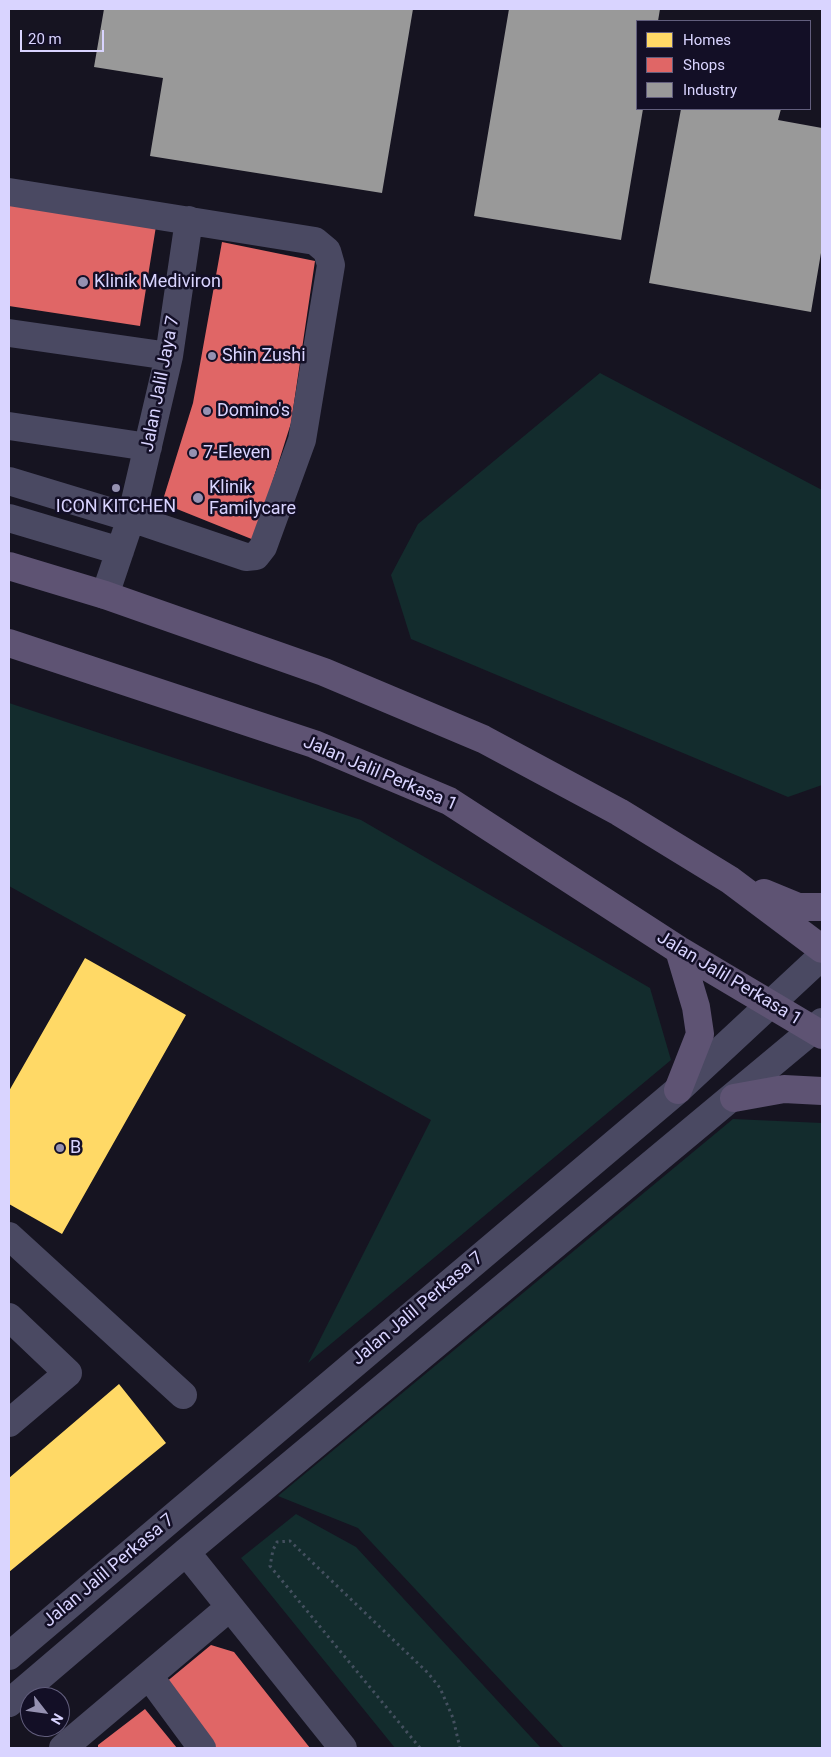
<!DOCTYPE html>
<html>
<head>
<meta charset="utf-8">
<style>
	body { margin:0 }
	#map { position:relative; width:831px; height:1757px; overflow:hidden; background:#161421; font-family:Roboto,sans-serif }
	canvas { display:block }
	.frame { position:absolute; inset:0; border:10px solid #d9d4ff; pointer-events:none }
	.legend { position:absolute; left:636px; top:20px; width:175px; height:90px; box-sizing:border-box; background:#130f26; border:1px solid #625e7d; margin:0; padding:6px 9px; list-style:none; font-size:15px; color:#d9d4ff }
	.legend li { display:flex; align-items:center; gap:10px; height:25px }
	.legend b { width:25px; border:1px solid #625e7d }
	.north { position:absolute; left:20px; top:1687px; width:50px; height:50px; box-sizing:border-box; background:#130f26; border:1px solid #625e7d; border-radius:50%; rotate:120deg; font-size:14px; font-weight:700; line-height:20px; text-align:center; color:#d9d4ff }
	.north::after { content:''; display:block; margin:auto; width:18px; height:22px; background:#9591b1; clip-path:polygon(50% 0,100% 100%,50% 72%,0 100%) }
	.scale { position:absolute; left:20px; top:30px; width:84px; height:22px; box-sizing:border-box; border:2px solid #d9d4ff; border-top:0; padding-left:6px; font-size:15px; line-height:18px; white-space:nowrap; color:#d9d4ff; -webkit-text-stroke:4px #130f26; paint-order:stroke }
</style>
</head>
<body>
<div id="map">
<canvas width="831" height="1757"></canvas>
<div class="frame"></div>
<ul class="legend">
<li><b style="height:14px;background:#ffd966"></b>Homes</li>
<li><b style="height:14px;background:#e06666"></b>Shops</li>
<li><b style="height:14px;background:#999"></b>Industry</li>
</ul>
<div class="north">N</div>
<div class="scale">20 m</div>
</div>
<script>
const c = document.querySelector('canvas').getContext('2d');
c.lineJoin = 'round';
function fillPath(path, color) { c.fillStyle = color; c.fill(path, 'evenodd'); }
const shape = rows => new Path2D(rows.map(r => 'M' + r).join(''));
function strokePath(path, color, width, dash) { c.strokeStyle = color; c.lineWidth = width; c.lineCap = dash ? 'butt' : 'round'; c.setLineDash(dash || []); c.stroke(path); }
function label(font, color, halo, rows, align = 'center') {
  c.font = font + ' Roboto,sans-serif'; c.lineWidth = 5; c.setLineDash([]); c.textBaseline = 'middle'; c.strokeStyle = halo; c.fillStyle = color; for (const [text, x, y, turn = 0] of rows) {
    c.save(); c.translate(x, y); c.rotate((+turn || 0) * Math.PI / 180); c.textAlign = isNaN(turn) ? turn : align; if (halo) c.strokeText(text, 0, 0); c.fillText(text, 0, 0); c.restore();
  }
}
const green = shape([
	[600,373,822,490,822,785,788,797,411,639,391,575,418,524],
	[9,703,361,820,650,988,671,1060,308,1363,431,1120,9,886],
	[733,1119,822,1123,822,1748,564,1748,358,1528,278,1496],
	[296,1514,356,1547,541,1748,395,1748,241,1558]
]);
const homes = shape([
	[85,958,186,1015,62,1234,9,1204,9,1091],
	[119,1384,166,1443,9,1572,9,1478]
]);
const shops = shape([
	[9,198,157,220,140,326,9,306],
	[222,242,315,261,291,423,254,540,162,503,193,403],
	[211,1645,234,1652,310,1748,215,1748,165,1683],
	[145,1709,177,1748,98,1748,98,1745]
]);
const industry = shape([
	[104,9,413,9,382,193,150,156,163,78,94,67],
	[509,9,660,9,658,21,637,21,637,109,643,109,621,240,474,216],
	[681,109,781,109,778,120,822,128,822,247,811,312,649,283]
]);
const path = shape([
	[420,1748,270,1566,273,1550,277,1542,290,1541,428,1673,440,1688,453,1718,460,1748]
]);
const minor = shape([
	[9,192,315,241,327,251,331,265,302,440,263,547,256,556,246,557,131,518,9,481],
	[9,333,169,356],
	[9,426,148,447],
	[9,518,120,551],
	[105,595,131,518,169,356,189,220],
	[9,1236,183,1395],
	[9,1317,68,1373,9,1423],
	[186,1552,343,1748],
	[9,1656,678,1090,822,956],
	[149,1676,202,1748],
	[9,1703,186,1552,822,1022],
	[63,1748,230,1607]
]);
const major = shape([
	[9,566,105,595,324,672,483,739,619,812,730,880,822,949],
	[9,643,314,744,449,801,679,950,822,1035],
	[764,893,798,907,822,907],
	[678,1090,700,1034,696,1007,679,950],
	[734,1098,784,1089,822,1091]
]);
const markers = [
	[83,282,6,"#9591b1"],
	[212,356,5,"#9591b1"],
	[207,411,5,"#9591b1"],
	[193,453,5,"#9591b1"],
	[116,488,5,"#9591b1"],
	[198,498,6,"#9591b1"],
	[60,1148,5,"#9591b1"]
];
const poiNames = [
	["Klinik Mediviron",94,282],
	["Shin Zushi",222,356],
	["Domino's",217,411],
	["7-Eleven",203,453],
	["Klinik",209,488],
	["Familycare",209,509],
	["ICON KITCHEN",116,507,"center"],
	["B",70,1148]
];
const streetNames = [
	["Jalan Jalil Jaya 7",161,384,-79],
	["Jalan Jalil Perkasa 1",380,774,23],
	["Jalan Jalil Perkasa 1",729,979,31],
	["Jalan Jalil Perkasa 7",418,1309,-40],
	["Jalan Jalil Perkasa 7",109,1571,-40]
];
fillPath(green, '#132c2d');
fillPath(homes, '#ffd966');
fillPath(shops, '#e06666');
fillPath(industry, '#999');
strokePath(path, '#44505f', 3, [2.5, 4]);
strokePath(minor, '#4a4962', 28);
strokePath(major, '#5e5373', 28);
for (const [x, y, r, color] of markers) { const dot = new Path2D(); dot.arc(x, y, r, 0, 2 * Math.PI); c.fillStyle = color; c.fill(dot); strokePath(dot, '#130f26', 2); }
label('18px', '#d9d4ff', '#130f26', poiNames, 'left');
label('18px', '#d9d4ff', '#130f26', streetNames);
</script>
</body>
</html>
